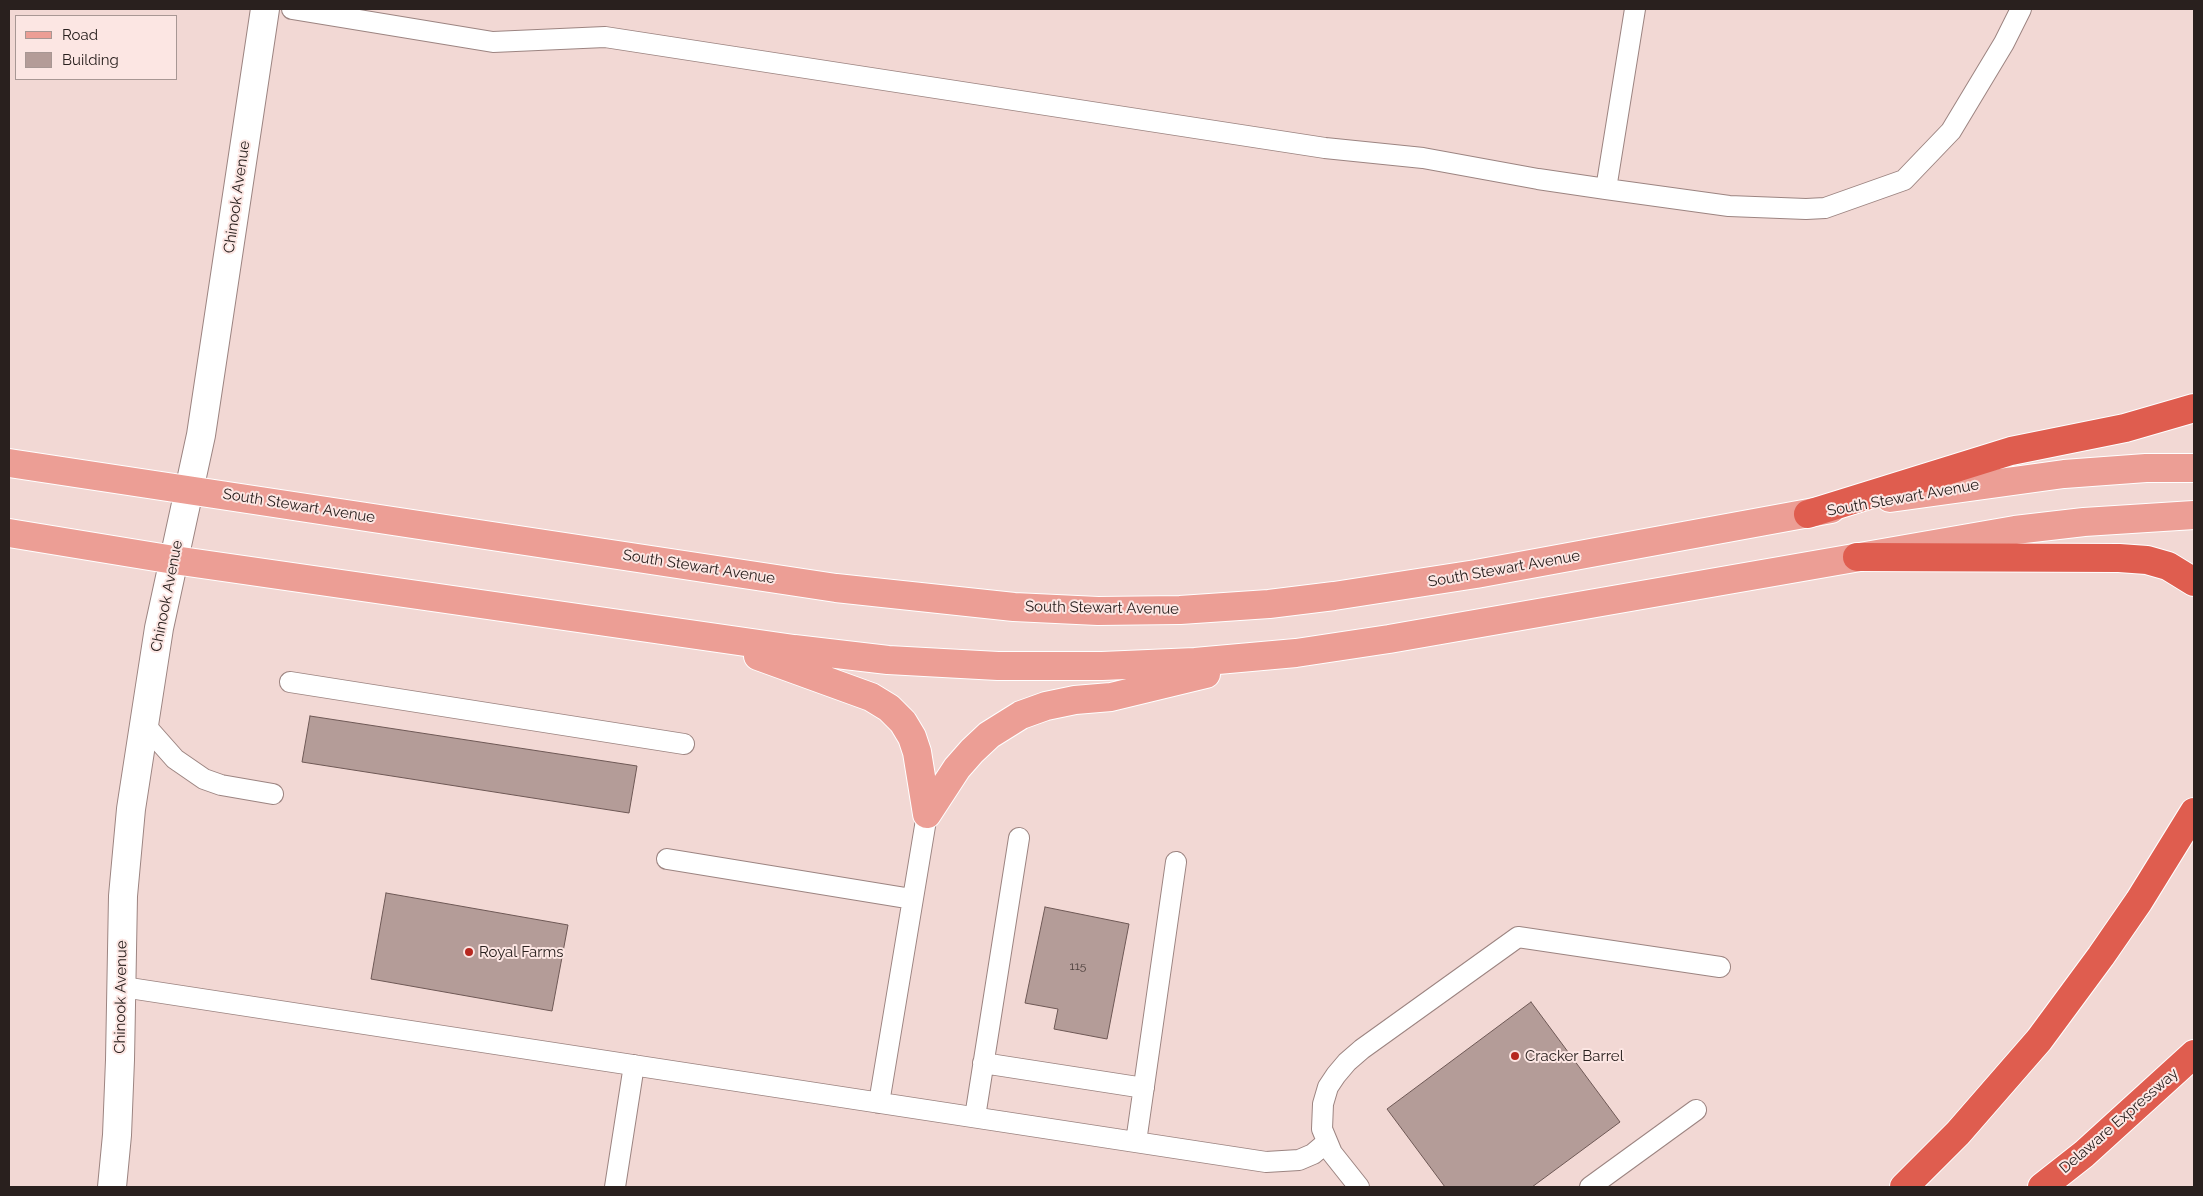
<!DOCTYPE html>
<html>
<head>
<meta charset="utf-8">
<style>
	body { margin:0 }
	#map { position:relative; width:2203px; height:1196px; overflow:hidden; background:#f2d8d4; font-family:Raleway,sans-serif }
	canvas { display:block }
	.frame { position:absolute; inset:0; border:10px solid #29201e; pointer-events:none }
	.legend { position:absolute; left:15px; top:15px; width:162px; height:65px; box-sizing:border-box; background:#fce6e3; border:1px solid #a89794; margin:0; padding:6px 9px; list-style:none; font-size:15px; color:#29201e }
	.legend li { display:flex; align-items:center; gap:10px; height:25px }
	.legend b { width:25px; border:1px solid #a89794 }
</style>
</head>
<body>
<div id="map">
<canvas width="2203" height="1196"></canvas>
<div class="frame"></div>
<ul class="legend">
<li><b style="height:6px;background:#ec9e95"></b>Road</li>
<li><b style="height:14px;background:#b49c98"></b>Building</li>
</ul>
</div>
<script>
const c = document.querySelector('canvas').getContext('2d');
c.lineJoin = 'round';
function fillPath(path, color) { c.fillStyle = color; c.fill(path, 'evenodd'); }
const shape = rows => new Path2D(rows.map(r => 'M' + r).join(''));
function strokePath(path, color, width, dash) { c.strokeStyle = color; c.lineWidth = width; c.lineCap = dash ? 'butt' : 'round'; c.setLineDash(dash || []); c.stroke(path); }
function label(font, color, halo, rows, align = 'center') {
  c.font = font + ' Raleway,sans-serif'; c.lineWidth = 4; c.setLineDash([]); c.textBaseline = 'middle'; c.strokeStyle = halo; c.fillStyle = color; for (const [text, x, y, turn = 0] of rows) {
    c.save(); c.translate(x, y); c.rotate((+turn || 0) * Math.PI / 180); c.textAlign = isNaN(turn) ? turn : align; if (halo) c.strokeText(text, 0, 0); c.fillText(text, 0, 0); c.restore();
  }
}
const building = shape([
	[310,716,637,766,629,813,302,762,310,716],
	[386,893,568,925,552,1011,371,979,386,893],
	[1045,907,1129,924,1107,1039,1054,1029,1058,1009,1025,1003,1045,907],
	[1531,1002,1620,1122,1532,1187,1445,1187,1387,1109,1531,1002]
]);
const service = shape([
	[292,9,493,42,605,37,1325,148,1423,158,1538,179,1606,189,1729,206,1806,209,1825,208,1904,180,1951,131,2004,43,2021,9],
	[1606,189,1635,9],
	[290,682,684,744],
	[144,724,175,759,204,779,221,785,273,794],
	[667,859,912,899],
	[123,987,1266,1162,1299,1160,1313,1154,1326,1143],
	[983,1063,1144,1088],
	[879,1103,927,814],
	[975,1117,1019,838],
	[1136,1142,1176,862],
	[615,1187,634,1065],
	[1359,1187,1332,1153,1322,1129,1323,1104,1328,1087,1336,1075,1347,1062,1362,1049,1518,937,1720,967],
	[1590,1187,1696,1110]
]);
const minor = shape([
	[112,1187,117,1135,120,1060,123,896,131,809,159,628,201,435,265,9]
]);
const primary = shape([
	[9,463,836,588,1014,607,1098,611,1180,610,1269,604,1334,596,1476,574,1831,509],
	[1890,498,2064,474,2146,468,2194,468],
	[9,533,174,560,794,649,888,660,998,666,1102,666,1195,662,1296,653,1389,639,2015,530,2084,522,2194,515],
	[758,656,871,697,889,708,903,722,912,737,917,752,927,814],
	[927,814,957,768,972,751,989,735,1021,715,1046,706,1075,700,1111,697,1206,674]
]);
const motorway = shape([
	[1808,514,2011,451,2125,428,2194,408],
	[1857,557,2119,558,2147,560,2168,566,2194,582],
	[1904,1187,1958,1133,2039,1040,2101,956,2139,901,2194,812],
	[2042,1187,2084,1154,2194,1054]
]);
const markers = [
	[469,952,5,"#b6271f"],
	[1515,1056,5,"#b6271f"]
];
const numberNames = [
	["115",1078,966]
];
const streetNames = [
	["Chinook Avenue",237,197,-82],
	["South Stewart Avenue",1903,498,-10],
	["South Stewart Avenue",299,506,9],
	["South Stewart Avenue",699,567,9],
	["South Stewart Avenue",1504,569,-10],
	["Chinook Avenue",167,596,-79],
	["South Stewart Avenue",1102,608,1],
	["Chinook Avenue",121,997,-89],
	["Delaware Expressway",2119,1121,-41]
];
const poiNames = [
	["Royal Farms",479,952],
	["Cracker Barrel",1525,1056]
];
fillPath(building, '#b49c98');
strokePath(building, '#6e5855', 1);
strokePath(service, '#9c8481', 22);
strokePath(minor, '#9c8481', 30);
strokePath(primary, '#fff', 30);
strokePath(motorway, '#fff', 30);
strokePath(service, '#fff', 20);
strokePath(minor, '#fff', 28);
strokePath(primary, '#ec9e95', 28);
strokePath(motorway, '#df5d4f', 28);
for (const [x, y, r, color] of markers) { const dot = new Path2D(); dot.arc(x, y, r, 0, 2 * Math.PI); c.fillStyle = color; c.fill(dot); strokePath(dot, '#fce6e3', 2); }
label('12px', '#4c3f3c', null, numberNames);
label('15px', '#29201e', '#fce6e3', streetNames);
label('15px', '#29201e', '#fce6e3', poiNames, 'left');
</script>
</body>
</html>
